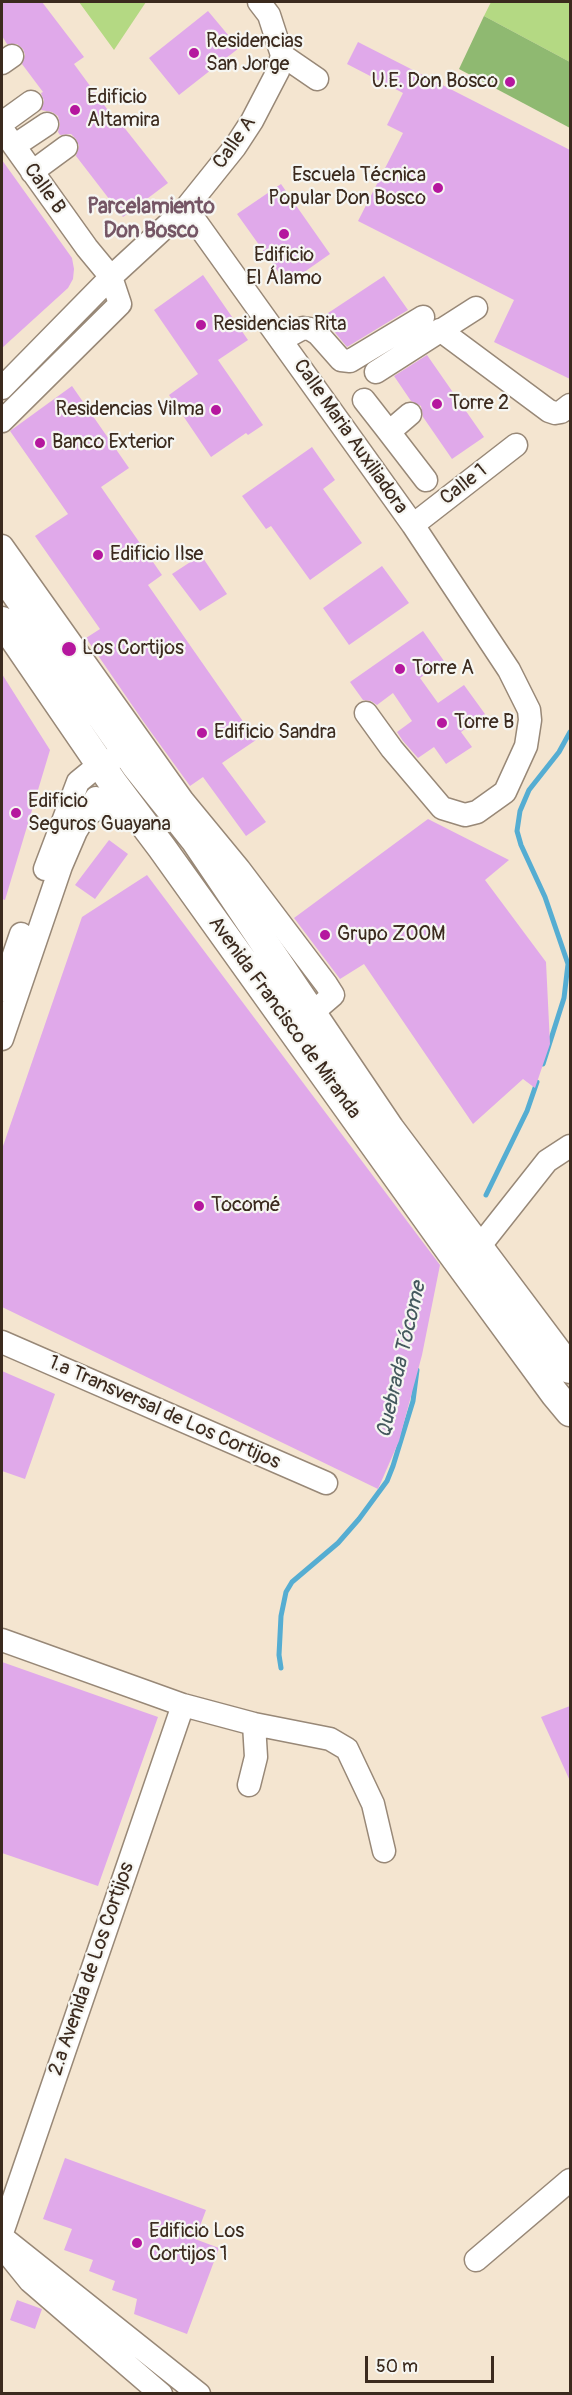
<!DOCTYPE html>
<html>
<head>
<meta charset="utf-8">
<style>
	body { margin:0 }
	#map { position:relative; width:572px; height:2395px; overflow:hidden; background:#f4e5d0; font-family:Pangolin,sans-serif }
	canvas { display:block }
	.frame { position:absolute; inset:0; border:3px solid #3b2a1e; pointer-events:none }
	.scale { position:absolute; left:365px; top:2356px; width:129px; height:27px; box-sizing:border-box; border:3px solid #3b2a1e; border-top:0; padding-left:8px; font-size:18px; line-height:21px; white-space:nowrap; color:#3b2a1e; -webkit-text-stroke:4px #f6f6f2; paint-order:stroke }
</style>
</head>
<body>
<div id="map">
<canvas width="572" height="2395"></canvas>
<div class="frame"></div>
<div class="scale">50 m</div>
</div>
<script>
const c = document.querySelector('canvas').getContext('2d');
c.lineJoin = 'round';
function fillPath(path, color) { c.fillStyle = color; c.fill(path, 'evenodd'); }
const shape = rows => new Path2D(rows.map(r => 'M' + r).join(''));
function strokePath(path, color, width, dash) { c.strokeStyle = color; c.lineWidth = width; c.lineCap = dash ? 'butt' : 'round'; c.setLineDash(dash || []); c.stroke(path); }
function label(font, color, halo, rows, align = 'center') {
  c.font = font + ' Pangolin,sans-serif'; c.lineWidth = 4.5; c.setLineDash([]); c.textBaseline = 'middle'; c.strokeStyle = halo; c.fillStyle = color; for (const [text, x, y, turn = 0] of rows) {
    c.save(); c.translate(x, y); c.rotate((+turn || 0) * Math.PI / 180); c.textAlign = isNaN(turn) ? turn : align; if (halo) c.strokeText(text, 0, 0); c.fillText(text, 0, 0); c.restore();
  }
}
const green = shape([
	[79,2,146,2,114,50],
	[491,2,570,2,570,62,484,16]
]);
const forest = shape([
	[484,16,570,62,570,128,459,69]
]);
const stream = shape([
	[543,1064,564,998,568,964,545,897,521,845,517,831,520,811,529,790,559,752,570,732],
	[486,1195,527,1111,537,1082],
	[281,1668,279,1655,281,1616,286,1592,292,1582,338,1543,359,1519,387,1481,393,1466,413,1401,417,1370]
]);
const building = shape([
	[2,2,42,2,84,57,74,64,121,128,123,126,168,183,123,217,76,156,79,146,76,139,71,134,60,135,58,132,60,124,58,116,52,112,41,110,44,101,41,93,43,92,22,64,25,55,23,49,17,44,7,44,2,36],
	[208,11,239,48,179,95,149,58],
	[358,42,570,150,570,379,494,342,514,300,358,221,403,133,387,125,403,93,347,64],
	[2,160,72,258,74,269,73,279,68,288,2,348],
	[281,184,330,254,287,284,237,214],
	[203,275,248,340,218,360,263,425,248,435,246,433,211,457,169,395,198,374,154,310],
	[384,276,408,310,347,347,322,317],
	[427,355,484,437,452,459,423,417,421,406,411,401,394,376],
	[72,386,129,468,101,487,162,575,148,585,256,740,222,763,266,822,246,836,203,777,190,786,143,721,86,638,100,629,35,536,68,514,10,431],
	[312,447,335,480,323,489,362,543,310,580,271,526,266,529,242,496],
	[201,555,227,594,200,611,172,574],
	[382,566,409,603,349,645,323,608],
	[423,631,444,661,420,678,438,703,464,685,485,714,461,732,472,747,446,764,434,747,418,758,403,741,397,732,412,721,393,693,377,705,371,701,363,700,350,682],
	[2,674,50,750,5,900,2,899],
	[428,819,509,860,485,880,546,962,550,1044,535,1088,523,1079,473,1124,364,964,340,979,294,918],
	[109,840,128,854,95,899,75,885],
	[147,875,440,1265,422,1355,399,1441,378,1489,2,1307,2,1149,82,917],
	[2,1371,55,1394,25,1479,2,1471],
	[2,1662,158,1717,98,1886,2,1853],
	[570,1706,570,1781,541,1717],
	[65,2158,206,2210,195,2239,219,2248,187,2334,134,2314,137,2299,112,2290,115,2281,89,2271,93,2260,64,2250,72,2229,43,2219],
	[17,2300,42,2309,35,2329,10,2320]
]);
const minor = shape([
	[282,55,317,79],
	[2,63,12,56],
	[2,123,31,102],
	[2,129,87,248,111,277,120,304,2,421],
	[14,146,47,124],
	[32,172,66,147],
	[186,208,413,525,509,670,529,710,530,720,526,746,505,792,477,812,465,815,442,808,392,749,366,713],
	[440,330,549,411,555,413,561,412,570,405],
	[281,340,303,328,310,329,318,334,341,360,350,361,423,317],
	[376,372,476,308],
	[2,388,111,277,186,208,235,147,252,121,278,71,282,55,269,15,259,2],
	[364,400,389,432,410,414],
	[389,432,426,480],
	[413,525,516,445],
	[2,546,63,632],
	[37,625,63,632,183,801,239,869,326,984,333,995,312,1013],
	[45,869,78,782,100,764,115,758],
	[2,990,21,934],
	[2,1039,61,866,76,831,96,798],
	[479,1247,547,1161,570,1146],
	[2,1342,326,1483],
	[2,1640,183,1705,254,1724,330,1739,347,1749,373,1804,384,1851],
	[249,1785,256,1757,254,1724],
	[2,2233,183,1705],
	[2,2237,199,2394],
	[9,2255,30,2281,161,2394],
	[476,2260,570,2180]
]);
const major = shape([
	[2,574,136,766,195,840,390,1129,570,1369],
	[2,621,113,783,162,848,451,1252,555,1394,570,1412],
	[87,811,97,806,108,805,119,806,135,813]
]);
const markers = [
	[194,53,6,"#b5179e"],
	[510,82,6,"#b5179e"],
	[75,110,6,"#b5179e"],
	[438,188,6,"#b5179e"],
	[284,234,6,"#b5179e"],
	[201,325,6,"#b5179e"],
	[437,404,6,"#b5179e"],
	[216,410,6,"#b5179e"],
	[40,443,6,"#b5179e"],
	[98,555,6,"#b5179e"],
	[69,649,8,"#b5179e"],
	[400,669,6,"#b5179e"],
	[442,723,6,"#b5179e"],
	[202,733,6,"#b5179e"],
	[16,813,6,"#b5179e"],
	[325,935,6,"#b5179e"],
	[199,1206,6,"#b5179e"],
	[137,2243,6,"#b5179e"]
];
const poiNames = [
	["Residencias",206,42],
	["San Jorge",206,65],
	["U.E. Don Bosco",498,82,"right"],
	["Edificio",87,98],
	["Altamira",87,121],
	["Escuela Técnica",426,176,"right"],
	["Popular Don Bosco",426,199,"right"],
	["Edificio",284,256,"center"],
	["El Álamo",284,279,"center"],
	["Residencias Rita",213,325],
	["Torre 2",449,404],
	["Residencias Vilma",204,410,"right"],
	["Banco Exterior",52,443],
	["Edificio Ilse",110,555],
	["Los Cortijos",82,649],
	["Torre A",412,669],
	["Torre B",454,723],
	["Edificio Sandra",214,733],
	["Edificio",28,802],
	["Seguros Guayana",28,825],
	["Grupo ZOOM",337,935],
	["Tocomé",211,1206],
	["Edificio Los",149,2232],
	["Cortijos 1",149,2255]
];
const streetNames = [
	["Calle A",235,143,-55],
	["Calle B",44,189,55],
	["Calle Maria Auxiliadora",350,437,55],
	["Calle 1",464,485,-38],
	["Avenida Francisco de Miranda",284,1018,54],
	["1.ª Transversal de Los Cortijos",164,1413,24],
	["2.ª Avenida de Los Cortijos",92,1969,-71]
];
const neighbourhoodNames = [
	["Parcelamiento",151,208],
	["Don Bosco",151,232]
];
const waterNames = [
	["Quebrada Tócome",402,1360,-77]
];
fillPath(green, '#b4d983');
fillPath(forest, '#8fb971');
strokePath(stream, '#55add2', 5);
fillPath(building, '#e0a9ea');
strokePath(minor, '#988877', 25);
strokePath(major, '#988877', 31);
strokePath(minor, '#fff', 22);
strokePath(major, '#fff', 28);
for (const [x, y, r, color] of markers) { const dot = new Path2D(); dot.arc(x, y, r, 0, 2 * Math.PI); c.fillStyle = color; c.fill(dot); strokePath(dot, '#f6f6f2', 2); }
label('20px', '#3b2a1e', '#f6f6f2', poiNames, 'left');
label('20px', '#3b2a1e', '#f6f6f2', streetNames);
label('bold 21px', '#755665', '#f6f6f2', neighbourhoodNames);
label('italic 21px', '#44585d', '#f6f6f2', waterNames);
</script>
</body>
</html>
